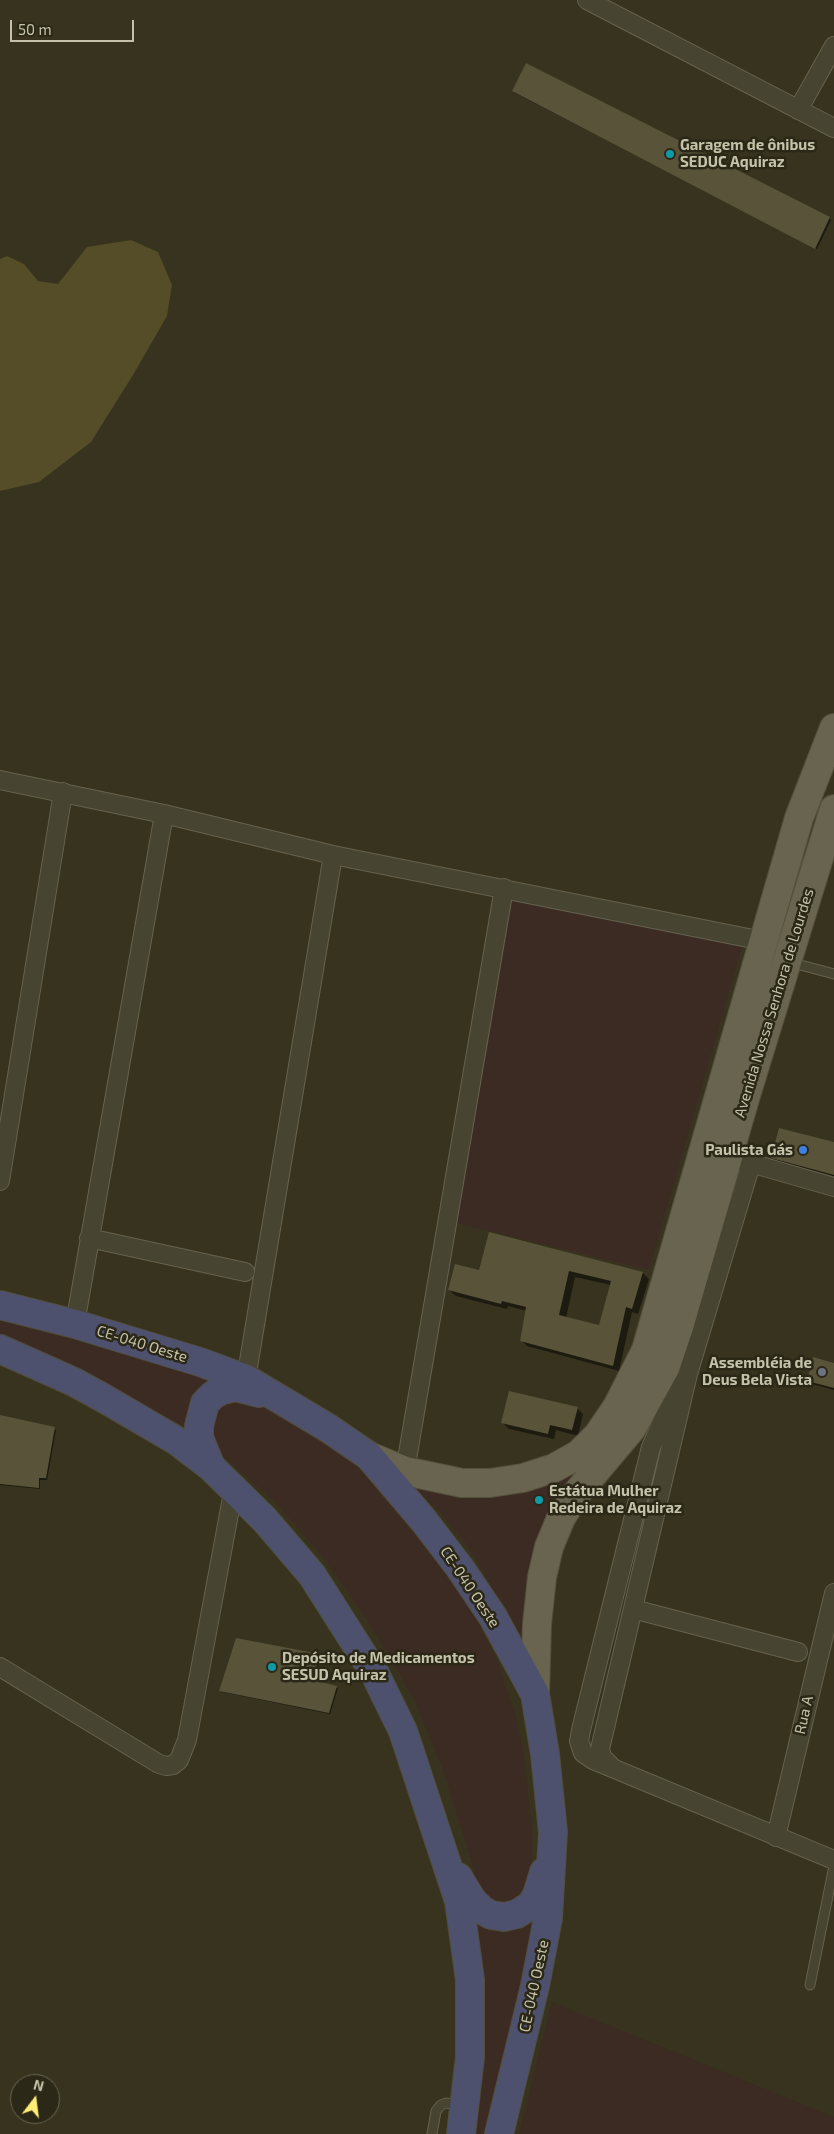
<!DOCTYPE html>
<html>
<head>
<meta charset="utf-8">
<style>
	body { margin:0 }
	#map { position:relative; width:834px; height:2134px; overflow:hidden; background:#37331e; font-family:"Exo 2",sans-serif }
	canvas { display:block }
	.north { position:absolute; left:10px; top:2074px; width:50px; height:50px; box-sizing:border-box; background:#2b2817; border:1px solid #696652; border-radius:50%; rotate:15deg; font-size:14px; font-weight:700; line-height:20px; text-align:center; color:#c5c2aa }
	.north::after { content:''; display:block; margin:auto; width:18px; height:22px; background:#ffee75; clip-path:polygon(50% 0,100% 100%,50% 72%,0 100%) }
	.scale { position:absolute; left:10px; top:20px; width:124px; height:22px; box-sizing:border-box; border:2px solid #c5c2aa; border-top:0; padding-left:6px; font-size:15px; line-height:18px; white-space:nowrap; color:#c5c2aa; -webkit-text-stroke:4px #2b2817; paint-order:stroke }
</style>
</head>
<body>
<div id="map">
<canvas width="834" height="2134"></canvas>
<div class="north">N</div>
<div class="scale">50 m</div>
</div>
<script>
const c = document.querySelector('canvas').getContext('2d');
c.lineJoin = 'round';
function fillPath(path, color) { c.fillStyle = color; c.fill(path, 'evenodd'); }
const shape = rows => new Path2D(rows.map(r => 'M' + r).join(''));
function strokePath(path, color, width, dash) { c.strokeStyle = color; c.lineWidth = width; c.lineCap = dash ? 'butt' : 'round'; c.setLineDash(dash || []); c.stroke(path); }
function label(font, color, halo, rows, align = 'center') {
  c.font = font + ' "Exo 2",sans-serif'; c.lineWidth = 5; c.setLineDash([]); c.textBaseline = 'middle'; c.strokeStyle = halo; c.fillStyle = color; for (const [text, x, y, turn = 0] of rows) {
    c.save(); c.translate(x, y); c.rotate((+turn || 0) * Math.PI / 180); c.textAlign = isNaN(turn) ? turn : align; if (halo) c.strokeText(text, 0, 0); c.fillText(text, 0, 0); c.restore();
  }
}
const green = shape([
	[509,893,742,946,649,1270,452,1222],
	[0,1313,224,1378,189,1439,73,1365,0,1334],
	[241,1394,306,1427,361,1467,463,1592,496,1658,515,1713,524,1755,532,1834,531,1873,528,1887,515,1903,492,1906,476,1887,471,1859,442,1767,414,1699,367,1619,320,1553,274,1501,220,1453,210,1441,206,1414],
	[574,1466,579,1471,561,1493,539,1535,532,1553,519,1644,485,1575,466,1543,442,1515,410,1483],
	[533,1913,522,1983,489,2134,471,2134,469,1917],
	[552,2002,834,2117,834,2134,519,2134]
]);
const water = shape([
	[131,240,158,252,172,285,167,316,133,375,91,442,39,482,0,491,0,259,7,256,24,264,38,281,58,284,87,247]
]);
const shadow = shape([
	[527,64,829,218,831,220,817,249,515,93,513,91],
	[834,1144,834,1179,778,1164,772,1157],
	[490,1234,643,1273,649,1279,638,1314,632,1312,619,1371,527,1346,521,1340,527,1311,508,1306,507,1309,456,1296,449,1290,480,1271],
	[575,1277,611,1285,600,1327,566,1318],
	[834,1364,834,1390,812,1384,808,1380],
	[577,1408,583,1414,578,1436,556,1430,554,1439,509,1429,503,1423],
	[0,1416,56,1430,47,1480,40,1480,40,1489,0,1485],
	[237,1639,320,1656,321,1657,314,1681,338,1688,330,1714,222,1692,220,1690]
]);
const building = shape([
	[526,63,830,217,815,249,512,91],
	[779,1128,834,1142,834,1175,771,1158],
	[489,1232,643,1272,632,1309,626,1307,613,1366,520,1341,526,1307,502,1301,501,1304,448,1290,455,1264,479,1270],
	[569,1271,611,1281,599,1325,559,1315],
	[813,1357,834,1363,834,1388,807,1381],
	[509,1391,578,1407,572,1430,550,1425,548,1434,501,1423],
	[0,1415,55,1427,46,1478,39,1478,39,1488,0,1484],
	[236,1638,320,1654,313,1680,337,1686,329,1713,219,1691]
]);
const lane = shape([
	[789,962,834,974],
	[810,1985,834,1866],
	[432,2134,436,2111,441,2105,446,2103,462,2105]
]);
const street = shape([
	[587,0,834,128],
	[798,110,834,46],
	[0,780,164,814,333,855,763,941],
	[740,1160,834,1187],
	[0,1181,63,792],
	[89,1238,245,1272],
	[75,1324,164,814],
	[688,1374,668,1409,651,1447,581,1730,579,1741,583,1753,593,1760,834,1860],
	[246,1379,333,855],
	[405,1471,504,888],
	[633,1609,798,1652],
	[0,1667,159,1764,166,1766,173,1765,179,1760,187,1740,234,1487],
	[612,1767,602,1757,600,1749,688,1374,751,1164],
	[776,1837,834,1593]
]);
const primary = shape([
	[369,1456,405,1471,462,1483,490,1483,523,1478,554,1468,579,1454,598,1435,617,1407,646,1350,799,818,834,728],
	[535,1694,537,1624,542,1577,549,1547,561,1518,577,1493,632,1428,665,1368,679,1327,746,1095,834,809]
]);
const highway = shape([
	[0,1305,75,1324,200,1362,246,1379,328,1428,369,1456,424,1521,460,1568,493,1617,535,1694,545,1754,553,1832,548,1918,535,1986,499,2134],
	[0,1349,74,1382,105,1399,177,1441,211,1467,265,1520,312,1575,375,1674,403,1731,459,1901,470,1980,470,2057,461,2134],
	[211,1467,199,1438,199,1426,205,1403,213,1395,222,1390,236,1387,259,1393],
	[458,1877,472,1900,482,1910,491,1915,504,1917,517,1914,531,1905,537,1895,544,1872]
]);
const markers = [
	[670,154,5,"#0f9aa8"],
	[803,1150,5,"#3f7fe0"],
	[822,1372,5,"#6b7280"],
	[539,1500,5,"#0f9aa8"],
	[272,1667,5,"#0f9aa8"]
];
const poiNames = [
	["Garagem de ônibus",680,145],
	["SEDUC Aquiraz",680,162],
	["Paulista Gás",793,1150,"right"],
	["Assembléia de",812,1363,"right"],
	["Deus Bela Vista",812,1380,"right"],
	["Estátua Mulher",549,1491],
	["Redeira de Aquiraz",549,1508],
	["Depósito de Medicamentos",282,1658],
	["SESUD Aquiraz",282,1675]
];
const streetNames = [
	["Avenida Nossa Senhora de Lourdes",774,1003,-73],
	["CE-040 Oeste",142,1344,17],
	["CE-040 Oeste",470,1587,56],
	["Rua A",804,1715,-77],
	["CE-040 Oeste",534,1986,-78]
];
fillPath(green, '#3c2b23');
fillPath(water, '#544d27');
fillPath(shadow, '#0007');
fillPath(building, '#585339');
strokePath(lane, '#66624e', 11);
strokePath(street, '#66624e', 20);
strokePath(primary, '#54503d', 30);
strokePath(highway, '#514e3c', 30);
strokePath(lane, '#474431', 9);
strokePath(street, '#474431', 18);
strokePath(primary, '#68644f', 28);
strokePath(highway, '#4d516e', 28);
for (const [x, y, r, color] of markers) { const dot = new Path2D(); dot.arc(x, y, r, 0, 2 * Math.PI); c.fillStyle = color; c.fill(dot); strokePath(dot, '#2b2817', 2); }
label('bold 15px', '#c5c2aa', '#2b2817', poiNames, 'left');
label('15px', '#c5c2aa', '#2b2817', streetNames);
</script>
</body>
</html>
